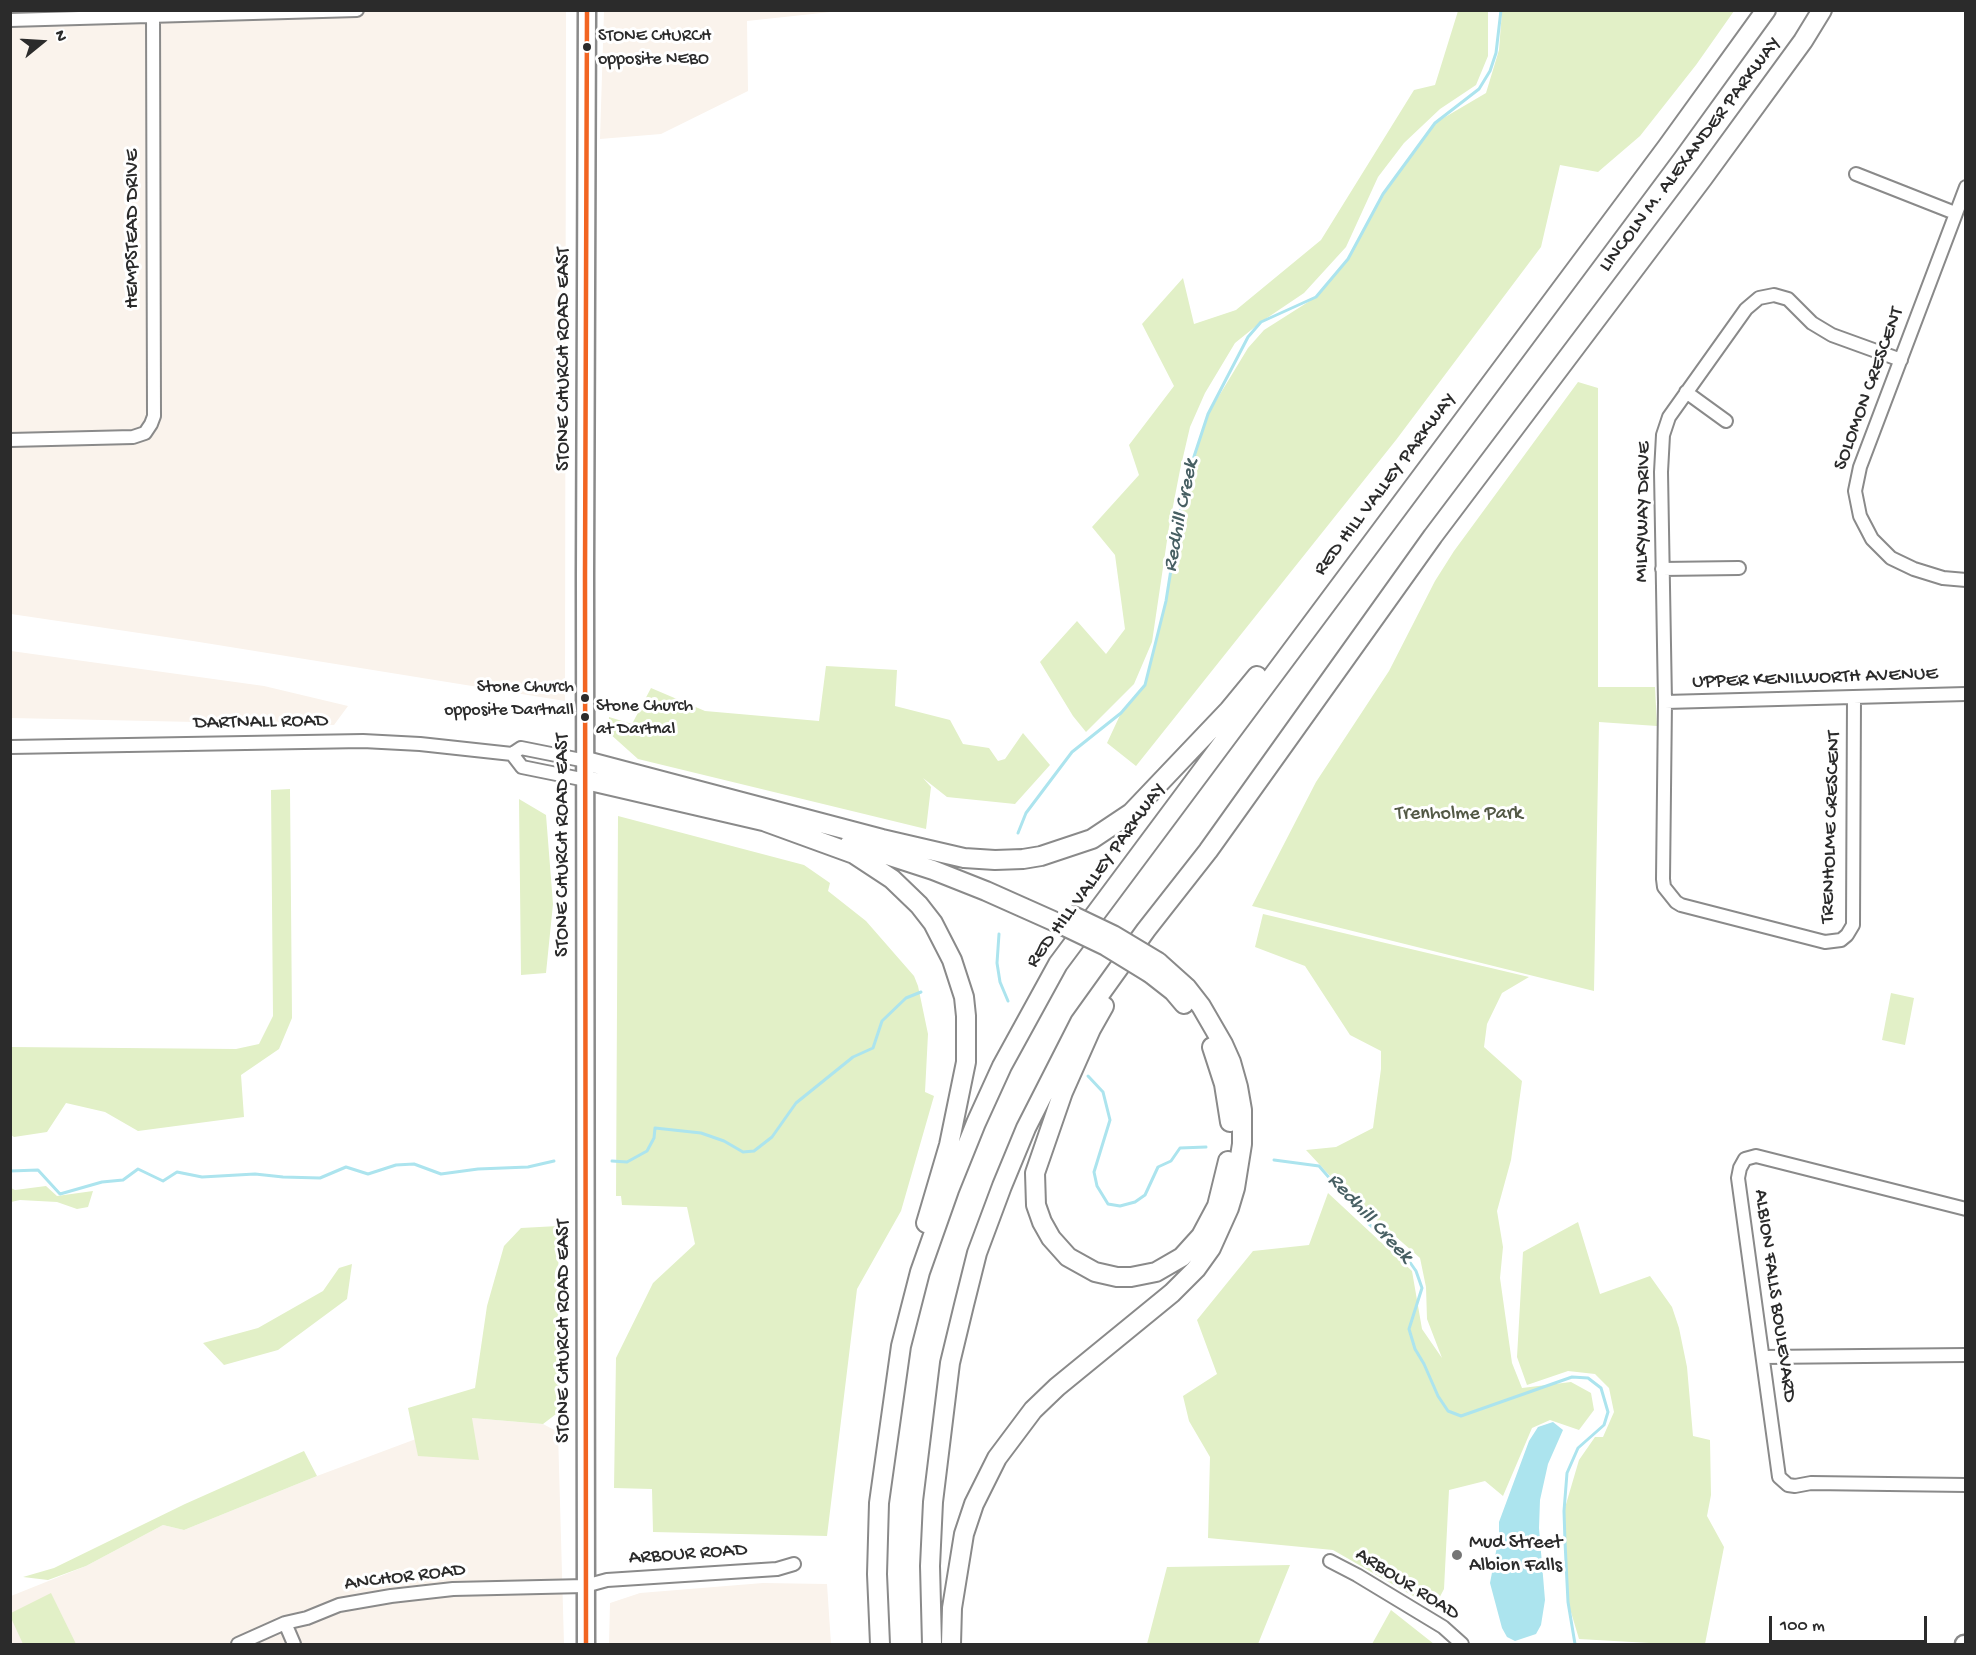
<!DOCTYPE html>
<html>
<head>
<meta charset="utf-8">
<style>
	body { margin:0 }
	#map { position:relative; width:1976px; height:1655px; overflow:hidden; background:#fff; font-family:"Gochi Hand",sans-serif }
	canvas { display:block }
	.frame { position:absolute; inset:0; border:12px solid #2b2b2b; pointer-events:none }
	.north { position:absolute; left:12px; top:12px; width:60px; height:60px; -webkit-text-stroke:4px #fff; paint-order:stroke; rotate:72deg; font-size:16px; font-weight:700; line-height:24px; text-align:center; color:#2b2b2b }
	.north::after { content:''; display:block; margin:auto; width:21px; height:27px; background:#2b2b2b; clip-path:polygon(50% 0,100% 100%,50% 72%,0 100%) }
	.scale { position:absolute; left:1769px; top:1616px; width:158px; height:27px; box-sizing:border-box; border:3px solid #2b2b2b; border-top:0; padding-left:8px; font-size:18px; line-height:21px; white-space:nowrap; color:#2b2b2b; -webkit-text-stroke:4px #fff; paint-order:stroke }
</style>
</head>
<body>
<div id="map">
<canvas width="1976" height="1655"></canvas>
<div class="frame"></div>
<div class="north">N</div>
<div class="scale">100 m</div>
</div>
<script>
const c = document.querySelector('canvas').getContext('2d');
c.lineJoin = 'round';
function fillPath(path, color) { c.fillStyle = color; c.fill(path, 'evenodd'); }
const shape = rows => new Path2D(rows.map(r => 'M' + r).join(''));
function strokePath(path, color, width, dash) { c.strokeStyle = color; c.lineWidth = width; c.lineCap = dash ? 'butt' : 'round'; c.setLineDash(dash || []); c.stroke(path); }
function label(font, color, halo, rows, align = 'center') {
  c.font = font + ' "Gochi Hand",sans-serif'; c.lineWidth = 6; c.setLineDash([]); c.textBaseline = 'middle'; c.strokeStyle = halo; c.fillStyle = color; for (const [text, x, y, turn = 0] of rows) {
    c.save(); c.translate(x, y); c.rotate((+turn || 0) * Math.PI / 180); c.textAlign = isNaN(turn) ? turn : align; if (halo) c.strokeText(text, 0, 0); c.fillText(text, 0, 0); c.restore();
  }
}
const built = shape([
	[11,11,566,11,565,701,193,641,11,614],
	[604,11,604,10,840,11,747,21,748,91,661,134,600,139],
	[11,651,264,686,348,706,334,725,11,718],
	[472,1418,543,1424,558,1432,564,1644,12,1644,11,1596,86,1566,163,1525,184,1530,317,1476],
	[763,1583,827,1584,831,1644,609,1644,610,1603,640,1593]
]);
const green = shape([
	[1458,11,1488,11,1488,56,1476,85,1440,109,1404,143,1378,177,1346,247,1304,293,1261,322,1235,343,1205,393,1190,427,1180,470,1169,527,1152,642,1134,684,1086,732,1073,716,1040,662,1077,621,1106,654,1125,629,1115,555,1092,527,1139,475,1129,445,1174,386,1142,324,1183,278,1194,324,1236,310,1321,240,1414,90,1435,85],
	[1502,11,1734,11,1696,65,1640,136,1598,172,1560,165,1541,247,1396,440,1136,766,1107,743,1121,713,1145,685,1166,601,1184,487,1208,414,1248,348,1264,330,1316,297,1348,259,1383,194,1435,123,1486,93,1499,50],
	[1578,382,1598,388,1598,687,1655,687,1657,726,1599,722,1594,991,1252,906,1316,782,1389,671,1435,581,1454,551],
	[826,666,897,670,895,706,950,720,963,744,989,748,998,761,1005,759,1023,733,1050,765,1015,804,947,797,923,778,931,787,926,829,638,759,609,733,609,717,632,724,651,688,705,711,819,721],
	[290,789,292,1018,279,1049,241,1075,244,1117,138,1131,105,1112,66,1103,47,1132,14,1137,11,1135,11,1047,236,1049,259,1044,273,1016,271,790],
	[519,799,546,815,553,904,546,973,521,975],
	[618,816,804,865,830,883,828,891,866,921,914,976,918,986,928,1034,925,1092,934,1096,901,1211,857,1289,827,1536,653,1532,652,1489,614,1488,616,1358,653,1283,695,1244,687,1207,622,1205,621,1196,616,1196],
	[1263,914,1529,977,1502,993,1487,1024,1484,1047,1522,1081,1511,1160,1497,1211,1503,1247,1500,1278,1512,1363,1522,1388,1571,1382,1591,1393,1594,1410,1579,1430,1550,1420,1532,1428,1503,1496,1485,1481,1449,1490,1444,1589,1434,1608,1333,1550,1208,1538,1210,1457,1189,1421,1183,1396,1217,1374,1197,1320,1253,1251,1309,1245,1328,1193,1412,1271,1422,1329,1442,1358,1427,1319,1426,1287,1420,1258,1345,1192,1306,1150,1336,1147,1373,1128,1381,1069,1381,1051,1350,1035,1305,966,1255,947],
	[1891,993,1914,998,1905,1045,1882,1040],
	[46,1186,57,1196,93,1191,88,1207,77,1209,57,1202,20,1200,11,1202,11,1188,15,1190],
	[1578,1222,1600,1294,1650,1276,1672,1307,1679,1328,1687,1367,1693,1436,1710,1440,1711,1495,1707,1516,1724,1547,1705,1644,1667,1644,1579,1639,1568,1602,1564,1511,1579,1460,1595,1437,1603,1437,1614,1412,1609,1388,1595,1374,1568,1371,1527,1385,1517,1357,1523,1252],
	[558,1226,560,1411,543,1424,472,1418,479,1460,418,1456,408,1408,475,1388,487,1306,504,1246,521,1228],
	[352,1264,347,1299,278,1350,224,1365,203,1343,258,1328,323,1291,339,1268],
	[304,1451,317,1476,184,1530,163,1525,86,1566,48,1580,23,1577,54,1568,185,1504],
	[1290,1565,1258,1644,1147,1644,1167,1567],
	[51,1593,76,1644,23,1644,11,1618,11,1613],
	[1391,1610,1434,1644,1372,1644]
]);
const water = shape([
	[1553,1422,1563,1430,1548,1464,1540,1500,1539,1528,1545,1600,1541,1625,1536,1634,1515,1641,1507,1637,1502,1628,1490,1583,1499,1536,1499,1522,1529,1441,1538,1427]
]);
const stream = shape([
	[1018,833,1026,813,1072,752,1121,713,1145,685,1166,601,1184,487,1208,414,1248,337,1261,322,1316,297,1348,259,1383,194,1435,123,1479,89,1490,71,1496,53,1501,10],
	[999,934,997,963,1000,982,1008,1001],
	[1088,1076,1103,1092,1110,1120,1094,1172,1097,1186,1108,1204,1120,1206,1135,1202,1145,1195,1158,1167,1171,1161,1180,1148,1206,1147],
	[1274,1160,1319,1166,1370,1225,1386,1240,1402,1251,1416,1271,1422,1288,1409,1329,1415,1349,1424,1364,1438,1396,1448,1411,1461,1416,1572,1377,1588,1378,1601,1388,1608,1412,1604,1425,1578,1448,1567,1473,1564,1511,1565,1542,1568,1602,1575,1644],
	[612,1161,627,1162,647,1151,654,1138,655,1128,701,1133,724,1141,743,1152,754,1151,772,1137,796,1103,853,1057,873,1048,882,1021,906,998,921,992],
	[10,1171,38,1170,60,1194,102,1182,123,1180,138,1169,163,1181,177,1172,202,1177,255,1174,283,1177,320,1178,346,1167,368,1174,396,1165,414,1164,441,1174,478,1169,528,1167,554,1161]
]);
const minor = shape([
	[10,20,357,10],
	[1856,174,1955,213],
	[1966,187,1860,467,1855,491,1860,516,1872,539,1891,558,1914,569,1943,578,1966,580],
	[1686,392,1726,421],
	[10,440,133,437,145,433,151,424,154,416,153,10],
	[1662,569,1739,568],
	[1854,698,1853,925,1847,935,1841,940,1825,942,1681,905,1676,902,1664,887,1663,879,1665,702,1661,472,1663,435,1669,417,1746,309,1759,298,1774,295,1788,299,1812,323,1832,335,1901,360],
	[1665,702,1966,694],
	[10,747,363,741,420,744,512,754,521,748,586,761],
	[512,754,522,767,586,780],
	[1966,1209,1756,1156,1745,1159,1740,1168,1738,1178,1779,1477,1788,1485,1795,1486,1811,1483,1966,1485],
	[1763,1357,1966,1355],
	[1330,1561,1357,1575,1443,1627,1462,1644],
	[285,1623,294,1644],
	[238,1644,285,1623,307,1618,339,1605,391,1596,453,1589,585,1586,607,1580,777,1569,794,1564]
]);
const major = shape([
	[586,1644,585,574,587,10],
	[1964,1644,1966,1644]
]);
const highway = shape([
	[586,761,882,839,964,858,995,860,1023,859,1041,856,1092,839,1131,813,1229,710,1257,676],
	[586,780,776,824],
	[766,822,854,854,892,879,919,905,933,923,952,960,964,997,966,1016,966,1062,949,1145,926,1223],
	[850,843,933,870,986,891,1060,924],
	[1150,973,1173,991,1184,1004],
	[1104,1006,1091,1029,1063,1092,1035,1173,1036,1205,1042,1222,1051,1238,1068,1257,1095,1272,1117,1277,1131,1277,1156,1272,1182,1257,1201,1236,1217,1206,1228,1161],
	[1212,1047,1224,1084,1230,1122],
	[880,1644,877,1574,879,1503,901,1346,920,1272,949,1190,976,1123,1002,1066,1058,964,1667,147,1766,10],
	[932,1644,930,1566,933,1502,950,1363,964,1305,977,1253,1002,1186,1026,1128,1080,1022,1146,930,1208,851,1433,536,1703,178,1803,41,1822,10],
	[951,1644,952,1608,964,1534,974,1504,997,1458,1033,1410,1057,1387,1172,1293,1196,1269,1211,1248,1229,1208,1235,1188,1242,1144,1242,1110,1238,1087,1231,1062,1223,1044,1201,1006,1187,988,1158,962]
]);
const highwayBridge = shape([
	[1067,913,1113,935,1158,962],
	[1060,924,1106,946,1150,973]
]);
const bus1 = shape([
	[586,1644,585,574,587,10]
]);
const markers = [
	[587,47,5,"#2b2b2b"],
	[585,698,5,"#2b2b2b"],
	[585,717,5,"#2b2b2b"],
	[1457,1555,6,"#757575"]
];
const busNames = [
	["STONE CHURCH",598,37],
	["opposite NEBO",598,60],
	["Stone Church",574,688,"right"],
	["opposite Dartnall",574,711,"right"],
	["Stone Church",596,707],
	["at Dartnal",596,730]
];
const streetNames = [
	["LINCOLN M. ALEXANDER PARKWAY",1691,155,-53],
	["HEMPSTEAD DRIVE",134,229,-90],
	["STONE CHURCH ROAD EAST",565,359,-90],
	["SOLOMON CRESCENT",1870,389,-70],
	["RED HILL VALLEY PARKWAY",1386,485,-53],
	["MILKYWAY DRIVE",1644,512,-89],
	["UPPER KENILWORTH AVENUE",1815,679,-2],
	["DARTNALL ROAD",261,723,-1],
	["TRENHOLME CRESCENT",1832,827,-88],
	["STONE CHURCH ROAD EAST",564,845,-90],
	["RED HILL VALLEY PARKWAY",1097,876,-54],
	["ALBION FALLS BOULEVARD",1774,1296,82],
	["STONE CHURCH ROAD EAST",565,1331,-90],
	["ARBOUR ROAD",688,1555,-4],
	["ANCHOR ROAD",405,1578,-7],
	["ARBOUR ROAD",1407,1585,32]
];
const parkNames = [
	["Trenholme Park",1459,815]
];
const poiNames = [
	["Mud Street",1469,1544],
	["Albion Falls",1469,1567]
];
const waterNames = [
	["Redhill Creek",1182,516,-79],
	["Redhill Creek",1369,1219,47]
];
fillPath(built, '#faf3ec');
fillPath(green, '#e2f0c7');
fillPath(water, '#ace4ee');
strokePath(stream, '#ace4ee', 3);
strokePath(minor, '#8a8a8a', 16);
strokePath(major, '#8a8a8a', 21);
strokePath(highway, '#8a8a8a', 22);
strokePath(minor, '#fff', 12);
strokePath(major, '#fff', 16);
strokePath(highway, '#fff', 18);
strokePath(highwayBridge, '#8a8a8a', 22, []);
strokePath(highwayBridge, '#fff', 18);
strokePath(bus1, '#f26522', 4.5);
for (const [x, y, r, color] of markers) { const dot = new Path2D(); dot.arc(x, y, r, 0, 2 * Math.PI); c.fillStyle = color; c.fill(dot); strokePath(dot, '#fff', 2); }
label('18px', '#2b2b2b', '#fff', busNames, 'left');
label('20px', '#2b2b2b', '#fff', streetNames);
label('20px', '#535946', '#fff', parkNames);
label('20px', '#2b2b2b', '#fff', poiNames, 'left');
label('italic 21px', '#475f63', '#fff', waterNames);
</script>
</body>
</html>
